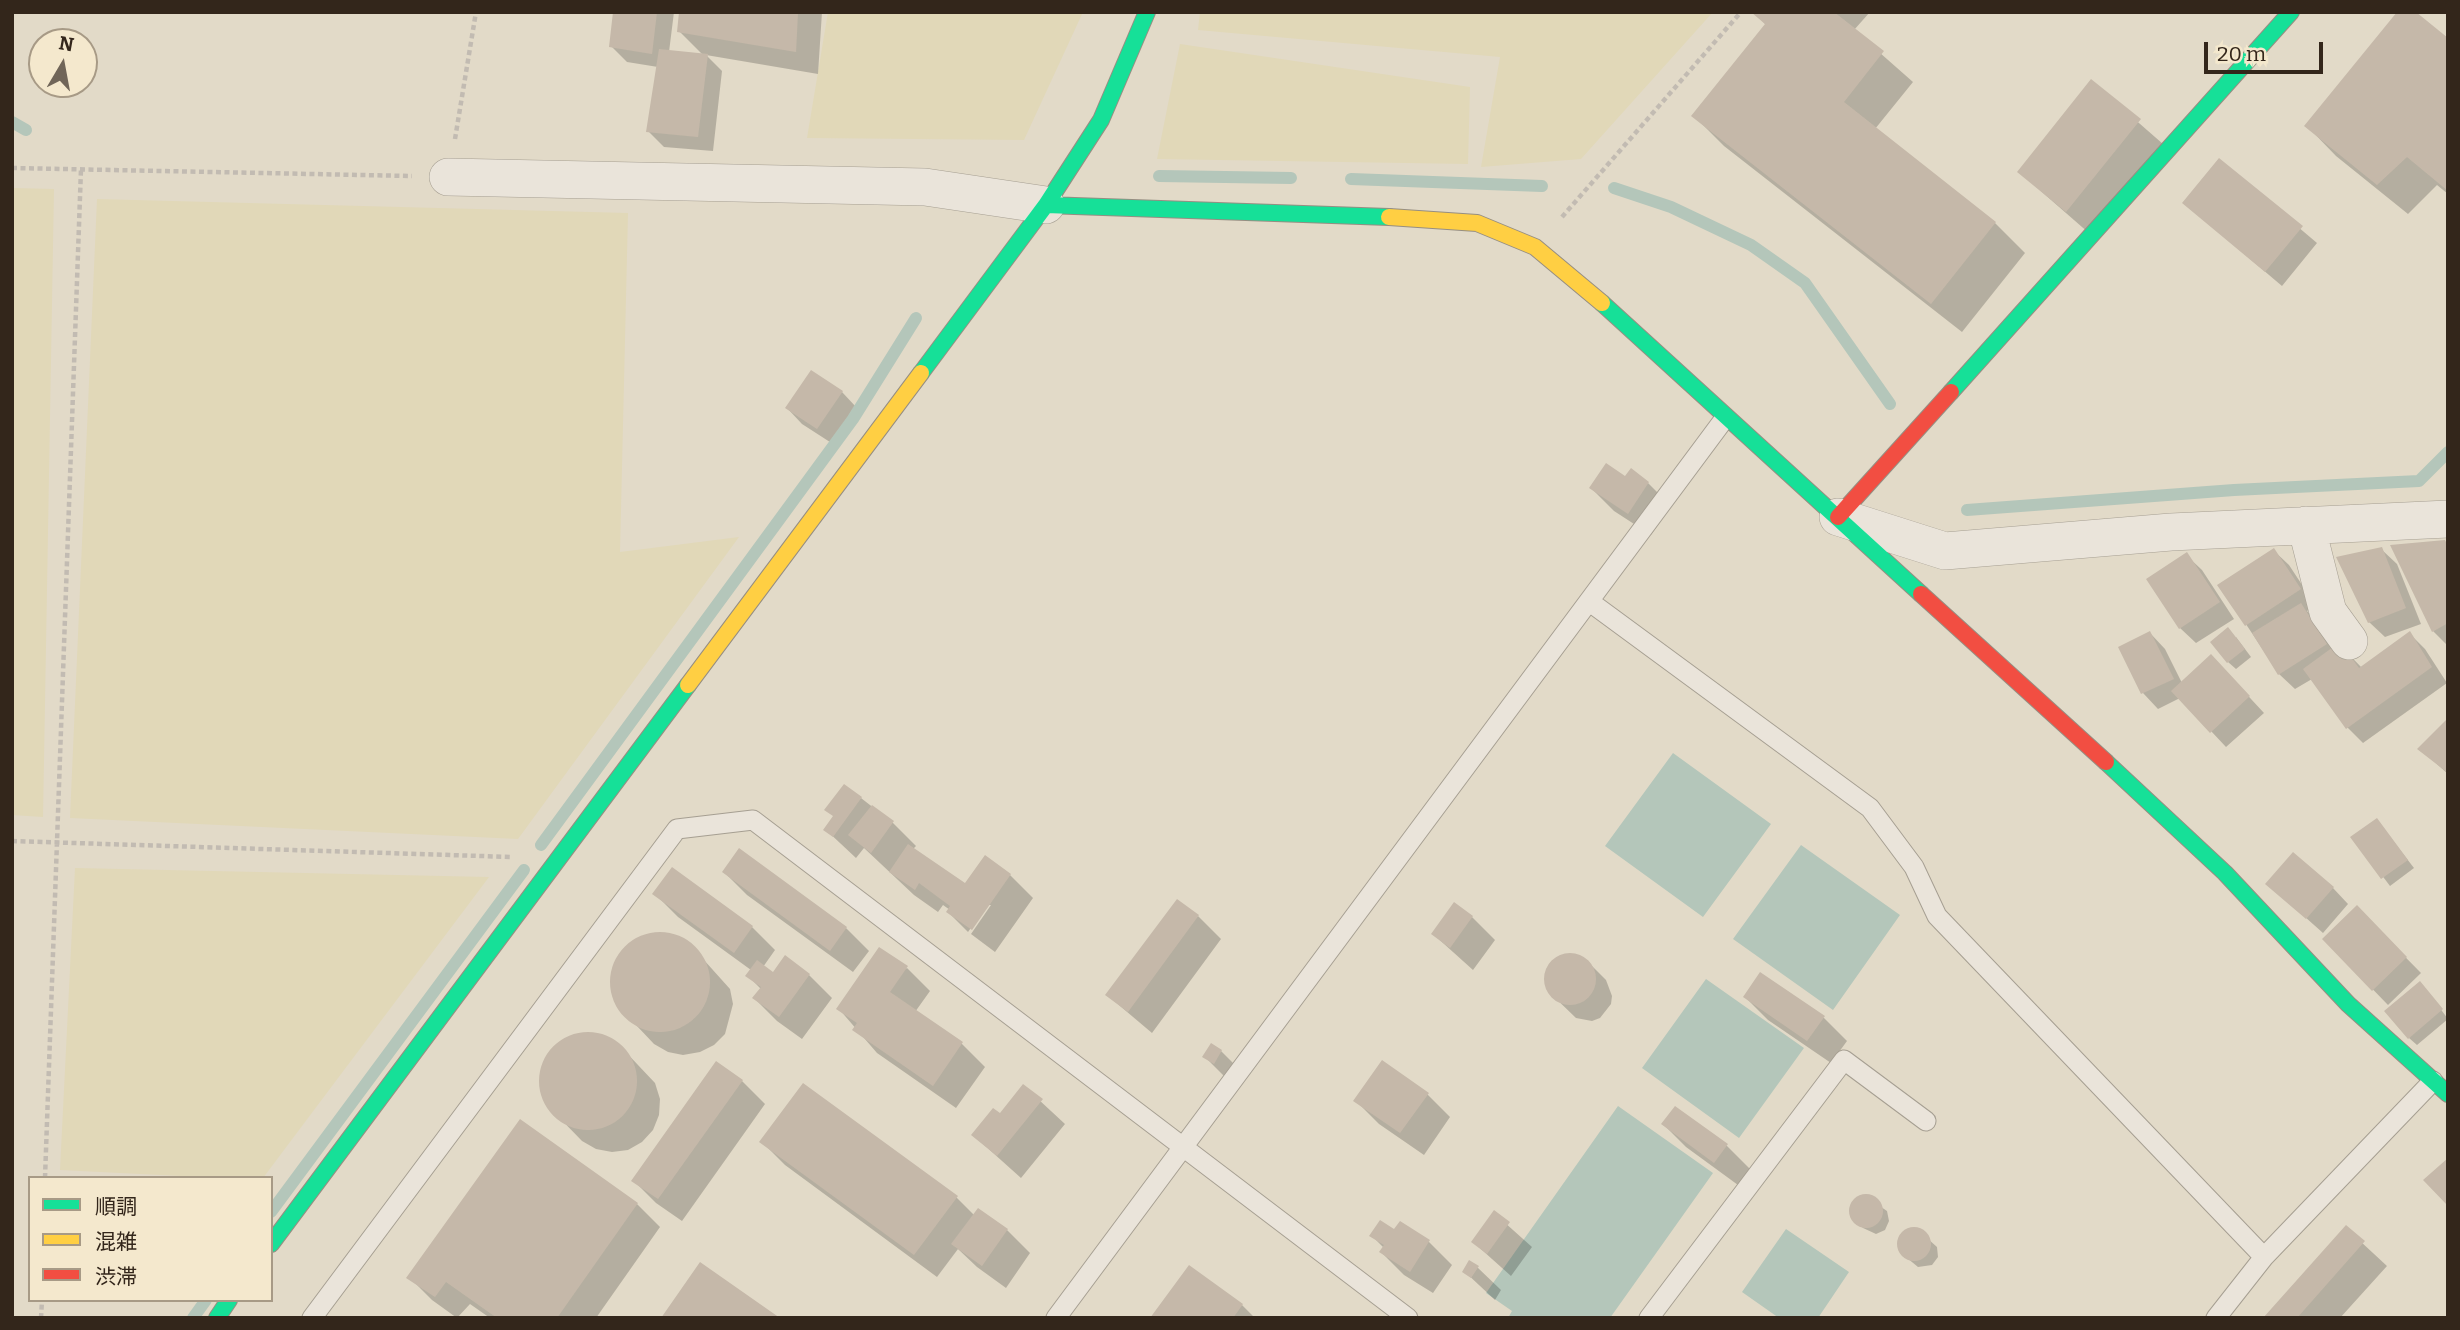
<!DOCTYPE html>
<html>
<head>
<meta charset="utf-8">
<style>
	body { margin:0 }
	#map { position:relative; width:2460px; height:1330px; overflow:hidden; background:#e2dac8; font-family:Bitter,"Noto Sans JP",serif }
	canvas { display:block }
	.frame { position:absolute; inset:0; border:14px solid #33261b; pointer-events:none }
	.legend { position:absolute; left:28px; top:1176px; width:245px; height:126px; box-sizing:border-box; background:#f4e8cd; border:2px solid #a79a86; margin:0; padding:9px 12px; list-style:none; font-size:21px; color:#33261b }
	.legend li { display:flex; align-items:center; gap:14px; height:35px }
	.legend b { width:35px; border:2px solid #a79a86 }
	.north { position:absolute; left:28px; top:28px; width:70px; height:70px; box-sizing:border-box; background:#f4e8cd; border:2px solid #a79a86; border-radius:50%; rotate:10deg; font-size:19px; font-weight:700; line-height:28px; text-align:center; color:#33261b }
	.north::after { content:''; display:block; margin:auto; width:24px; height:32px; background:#706558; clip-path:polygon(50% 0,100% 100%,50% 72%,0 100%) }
	.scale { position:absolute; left:2204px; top:42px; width:119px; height:32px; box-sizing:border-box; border:4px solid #33261b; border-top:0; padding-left:9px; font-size:21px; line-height:24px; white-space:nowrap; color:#33261b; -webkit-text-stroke:5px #f4e8cd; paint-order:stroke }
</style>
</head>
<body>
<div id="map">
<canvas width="2460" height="1330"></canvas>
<div class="frame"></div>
<ul class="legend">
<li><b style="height:9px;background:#16e098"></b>順調</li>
<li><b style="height:9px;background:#ffcf43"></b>混雑</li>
<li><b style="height:9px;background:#f24e42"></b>渋滞</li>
</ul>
<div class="north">N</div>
<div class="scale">20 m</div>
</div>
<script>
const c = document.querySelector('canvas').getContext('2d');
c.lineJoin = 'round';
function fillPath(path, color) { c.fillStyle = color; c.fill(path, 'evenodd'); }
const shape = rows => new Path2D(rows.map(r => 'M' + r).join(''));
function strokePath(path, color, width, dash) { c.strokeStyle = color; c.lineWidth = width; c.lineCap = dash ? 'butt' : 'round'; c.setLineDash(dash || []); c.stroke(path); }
const farmland = shape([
	[828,12,1083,12,1024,140,807,138],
	[1200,12,1713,12,1581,159,1481,167,1500,57,1198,30],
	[1180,44,1470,87,1468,164,1157,159],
	[12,188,54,189,43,817,12,815],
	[97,199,628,213,620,552,739,537,518,839,70,818],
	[75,868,489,877,263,1178,220,1178,60,1170]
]);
const water = shape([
	[1673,753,1771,824,1703,917,1605,846],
	[1801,845,1900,915,1833,1010,1733,939],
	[1706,979,1804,1048,1739,1138,1642,1068],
	[1618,1106,1713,1173,1610,1318,1508,1318,1512,1311,1486,1293],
	[1786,1229,1849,1272,1818,1318,1779,1318,1742,1292]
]);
const shadow = shape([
	[615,12,674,12,669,52,703,55,679,31,680,12,822,12,818,74,706,55,722,71,713,151,664,147,648,131,658,67,627,62,611,46],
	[1754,12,1870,12,1854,30,1913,82,1875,129,1995,223,2025,253,1962,332,1724,146,1694,116,1766,25],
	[2448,40,2448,194,2437,185,2408,214,2336,156,2307,126],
	[2092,82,2163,144,2090,234,2019,172],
	[2219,160,2317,243,2282,286,2184,203],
	[842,392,857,408,833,444,802,424,787,408],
	[1648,483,1671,506,1651,535,1614,511,1591,488],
	[2448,546,2448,646,2433,631],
	[2381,549,2397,564,2421,624,2385,637,2369,622],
	[2273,550,2289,565,2316,606,2307,611,2362,668,2410,634,2425,649,2447,683,2363,743,2347,727,2312,679,2295,689,2279,674,2220,585],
	[2186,555,2202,570,2234,619,2196,643,2180,628],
	[2150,633,2165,649,2182,683,2226,672,2264,713,2226,747,2180,698,2158,709,2143,693,2120,648],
	[2236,637,2251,657,2236,669,2228,662],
	[2448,720,2448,774,2420,749],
	[861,798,893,823,916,846,913,849,965,886,1010,875,1033,898,995,952,971,934,991,905,987,905,968,932,948,912,950,910,943,905,938,912,914,895,864,848,856,858,825,829],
	[2377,820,2414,868,2390,886,2353,837],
	[672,870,752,927,775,950,763,967,773,974,809,975,832,998,802,1039,777,1021,754,998,761,989,748,976,751,970,678,917,655,894],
	[724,872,846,928,869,951,853,972,747,895],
	[2268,884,2333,888,2348,904,2323,933],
	[2357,908,2421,973,2388,1005,2324,939],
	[1198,916,1221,939,1152,1033,1107,995],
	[1472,917,1495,940,1473,970,1433,934],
	[655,934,671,934,686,940,730,989,733,1004,725,1034,714,1045,700,1052,683,1055,668,1052,654,1044,619,1007,612,993,616,961,626,948],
	[1575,955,1590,964,1606,980,1612,996,1611,1004,1600,1018,1592,1021,1576,1018,1548,991,1548,969,1559,957],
	[907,968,930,991,915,1012,962,1044,985,1067,956,1108,877,1053,839,1009],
	[2427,991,2448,1019,2417,1045,2409,1038],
	[1745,997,1824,1018,1847,1041,1831,1063,1768,1020],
	[578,1034,608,1038,621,1047,655,1083,660,1099,659,1115,653,1130,642,1142,628,1150,612,1152,596,1149,582,1141,548,1106,542,1092,544,1063,564,1040],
	[1211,1046,1221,1051,1244,1074,1228,1080,1205,1057],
	[716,1063,742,1081,765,1104,682,1221,656,1203,633,1180],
	[1024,1086,1065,1124,1021,1178,973,1135,1000,1115],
	[1427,1094,1450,1117,1424,1155,1379,1124,1356,1101],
	[1675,1108,1727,1146,1750,1169,1738,1185,1686,1147,1663,1124],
	[762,1142,956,1197,974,1215,978,1210,1007,1230,1030,1253,1006,1288,977,1267,958,1249,937,1277,785,1165],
	[1865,1196,1887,1211,1889,1221,1885,1230,1876,1234,1863,1228,1855,1220,1851,1207,1857,1199],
	[637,1204,660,1227,596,1318,490,1318,470,1304,457,1318,432,1300,409,1277],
	[1494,1213,1532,1247,1511,1276,1473,1242],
	[2346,1228,2387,1266,2340,1318,2266,1318],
	[1917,1229,1937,1247,1938,1257,1932,1265,1918,1267,1901,1253,1899,1243,1907,1231],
	[1372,1236,1429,1242,1452,1265,1433,1293,1404,1275,1381,1252,1384,1248],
	[1189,1267,1242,1305,1255,1318,1152,1318],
	[1477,1267,1501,1290,1495,1300,1464,1271]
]);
const stream = shape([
	[12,122,26,130],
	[1159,176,1291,178],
	[1351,179,1542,186],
	[1614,188,1671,207,1751,245,1805,283,1890,404],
	[1967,510,2234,490,2419,481,2448,452],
	[541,845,853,419,916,318],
	[271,1212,524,870],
	[193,1318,206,1300]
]);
const building = shape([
	[613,12,657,12,652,54,609,47],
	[679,12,798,12,796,52,677,32],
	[1751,12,1834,12,1884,51,1844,102,1996,222,1931,304,1691,116,1765,24],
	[2397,12,2416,12,2448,38,2448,191,2407,157,2377,185,2304,126],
	[659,49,708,54,698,137,646,132],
	[2091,79,2141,119,2066,212,2017,172],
	[2219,158,2303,226,2265,272,2182,203],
	[811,370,843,391,817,429,785,408],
	[1606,463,1625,476,1631,468,1649,482,1628,514,1589,488],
	[2445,540,2448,546,2448,623,2432,632,2390,545],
	[2382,547,2406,608,2368,623,2336,557],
	[2274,548,2301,589,2245,626,2217,585],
	[2187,552,2220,602,2179,629,2146,579],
	[2301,603,2327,644,2278,675,2252,633],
	[2228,627,2245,649,2227,663,2210,642],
	[2150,631,2174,679,2141,694,2118,647],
	[2410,631,2432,667,2346,729,2303,669,2340,642,2359,668],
	[2211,654,2250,696,2210,733,2171,691],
	[2448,718,2448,773,2417,749],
	[844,784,862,797,833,837,823,830,833,816,824,810],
	[872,805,894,821,871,853,848,835],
	[2377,818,2408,860,2381,879,2350,837],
	[908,844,965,883,985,855,1011,874,972,930,946,912,950,906,919,883,915,890,889,872],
	[739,848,847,927,830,951,722,872],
	[2293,852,2334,887,2306,919,2265,884],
	[672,867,753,926,734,953,652,894],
	[1177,899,1199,915,1128,1012,1105,995],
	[1454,902,1473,916,1450,948,1431,934],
	[2357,905,2407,957,2372,991,2322,939],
	'610 982a50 50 0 1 1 100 0a50 50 0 1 1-100 0Z',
	[879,947,908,966,890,992,963,1042,933,1086,852,1030,857,1023,836,1009],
	'1544 979a26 26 0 1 1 52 0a26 26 0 1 1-52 0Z',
	[785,955,810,974,779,1017,752,998,761,987,745,976,757,960,773,972],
	[1760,972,1825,1016,1807,1041,1743,997],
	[2420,981,2443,1009,2408,1039,2384,1011],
	'539 1081a49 49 0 1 1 98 0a49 49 0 1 1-98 0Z',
	[1211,1043,1222,1050,1214,1064,1202,1057],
	[1382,1060,1429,1093,1400,1133,1353,1101],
	[716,1061,743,1080,658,1199,631,1181],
	[803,1083,958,1196,914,1255,759,1142],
	[1023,1084,1043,1099,997,1156,971,1135,993,1108,1000,1113],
	[1675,1106,1728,1144,1714,1163,1661,1124],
	[520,1119,638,1203,557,1318,497,1318,446,1282,435,1297,406,1278],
	[2448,1158,2448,1206,2423,1180],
	'1849 1211a17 17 0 1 1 34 0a17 17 0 1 1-34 0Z',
	[978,1208,1008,1229,982,1266,951,1244],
	[1494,1210,1510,1222,1487,1254,1471,1242],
	[1380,1220,1394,1229,1400,1221,1430,1240,1410,1272,1379,1252,1384,1245,1369,1236],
	[2346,1225,2365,1241,2297,1318,2263,1318],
	'1897 1244a17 17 0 1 1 34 0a17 17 0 1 1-34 0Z',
	[1469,1260,1479,1266,1471,1278,1462,1272],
	[700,1262,780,1318,661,1318],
	[1189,1265,1243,1304,1233,1318,1150,1318]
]);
const path = shape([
	[455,139,476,12],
	[12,168,412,176],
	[1562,217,1741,12],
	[12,841,512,857],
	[45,1178,81,169],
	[41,1318,42,1300]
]);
const lane = shape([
	[1590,602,1870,808,1914,867,1937,916,2264,1257],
	[312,1318,677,829,753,820,1408,1318],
	[1056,1318,1725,418],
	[1649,1318,1844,1060,1926,1121],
	[2216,1318,2264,1257,2433,1081]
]);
const street = shape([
	[448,177,925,187,1046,205],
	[1838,517,1945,551,2171,532,2448,519],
	[2306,525,2328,612,2349,641]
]);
const fast = shape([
	[1046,205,1101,120,1147,12],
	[1602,303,1921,594],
	[921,373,1046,205,1389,217],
	[1951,392,2291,12],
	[2106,762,2225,873,2348,1004,2448,1094],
	[271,1244,688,685],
	[217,1318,229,1300]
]);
const slow = shape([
	[1389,217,1477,223,1535,247,1602,303],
	[688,685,921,373]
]);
const jam = shape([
	[1838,517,1951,392],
	[1921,594,2106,762]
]);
fillPath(farmland, '#e1d8b8');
fillPath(water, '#b4c6ba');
fillPath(shadow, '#0003');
strokePath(stream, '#b4c6ba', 12);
fillPath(building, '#c5b8a9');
strokePath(lane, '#a69f92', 21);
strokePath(street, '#a69f92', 38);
strokePath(fast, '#968e82', 18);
strokePath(slow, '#968e82', 18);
strokePath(jam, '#968e82', 18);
strokePath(path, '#c2bbb2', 4.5, [5, 3.5]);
strokePath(lane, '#eae4da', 19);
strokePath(street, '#eae4da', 37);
strokePath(fast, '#16e098', 16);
strokePath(slow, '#ffcf43', 16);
strokePath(jam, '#f24e42', 16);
</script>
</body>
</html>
